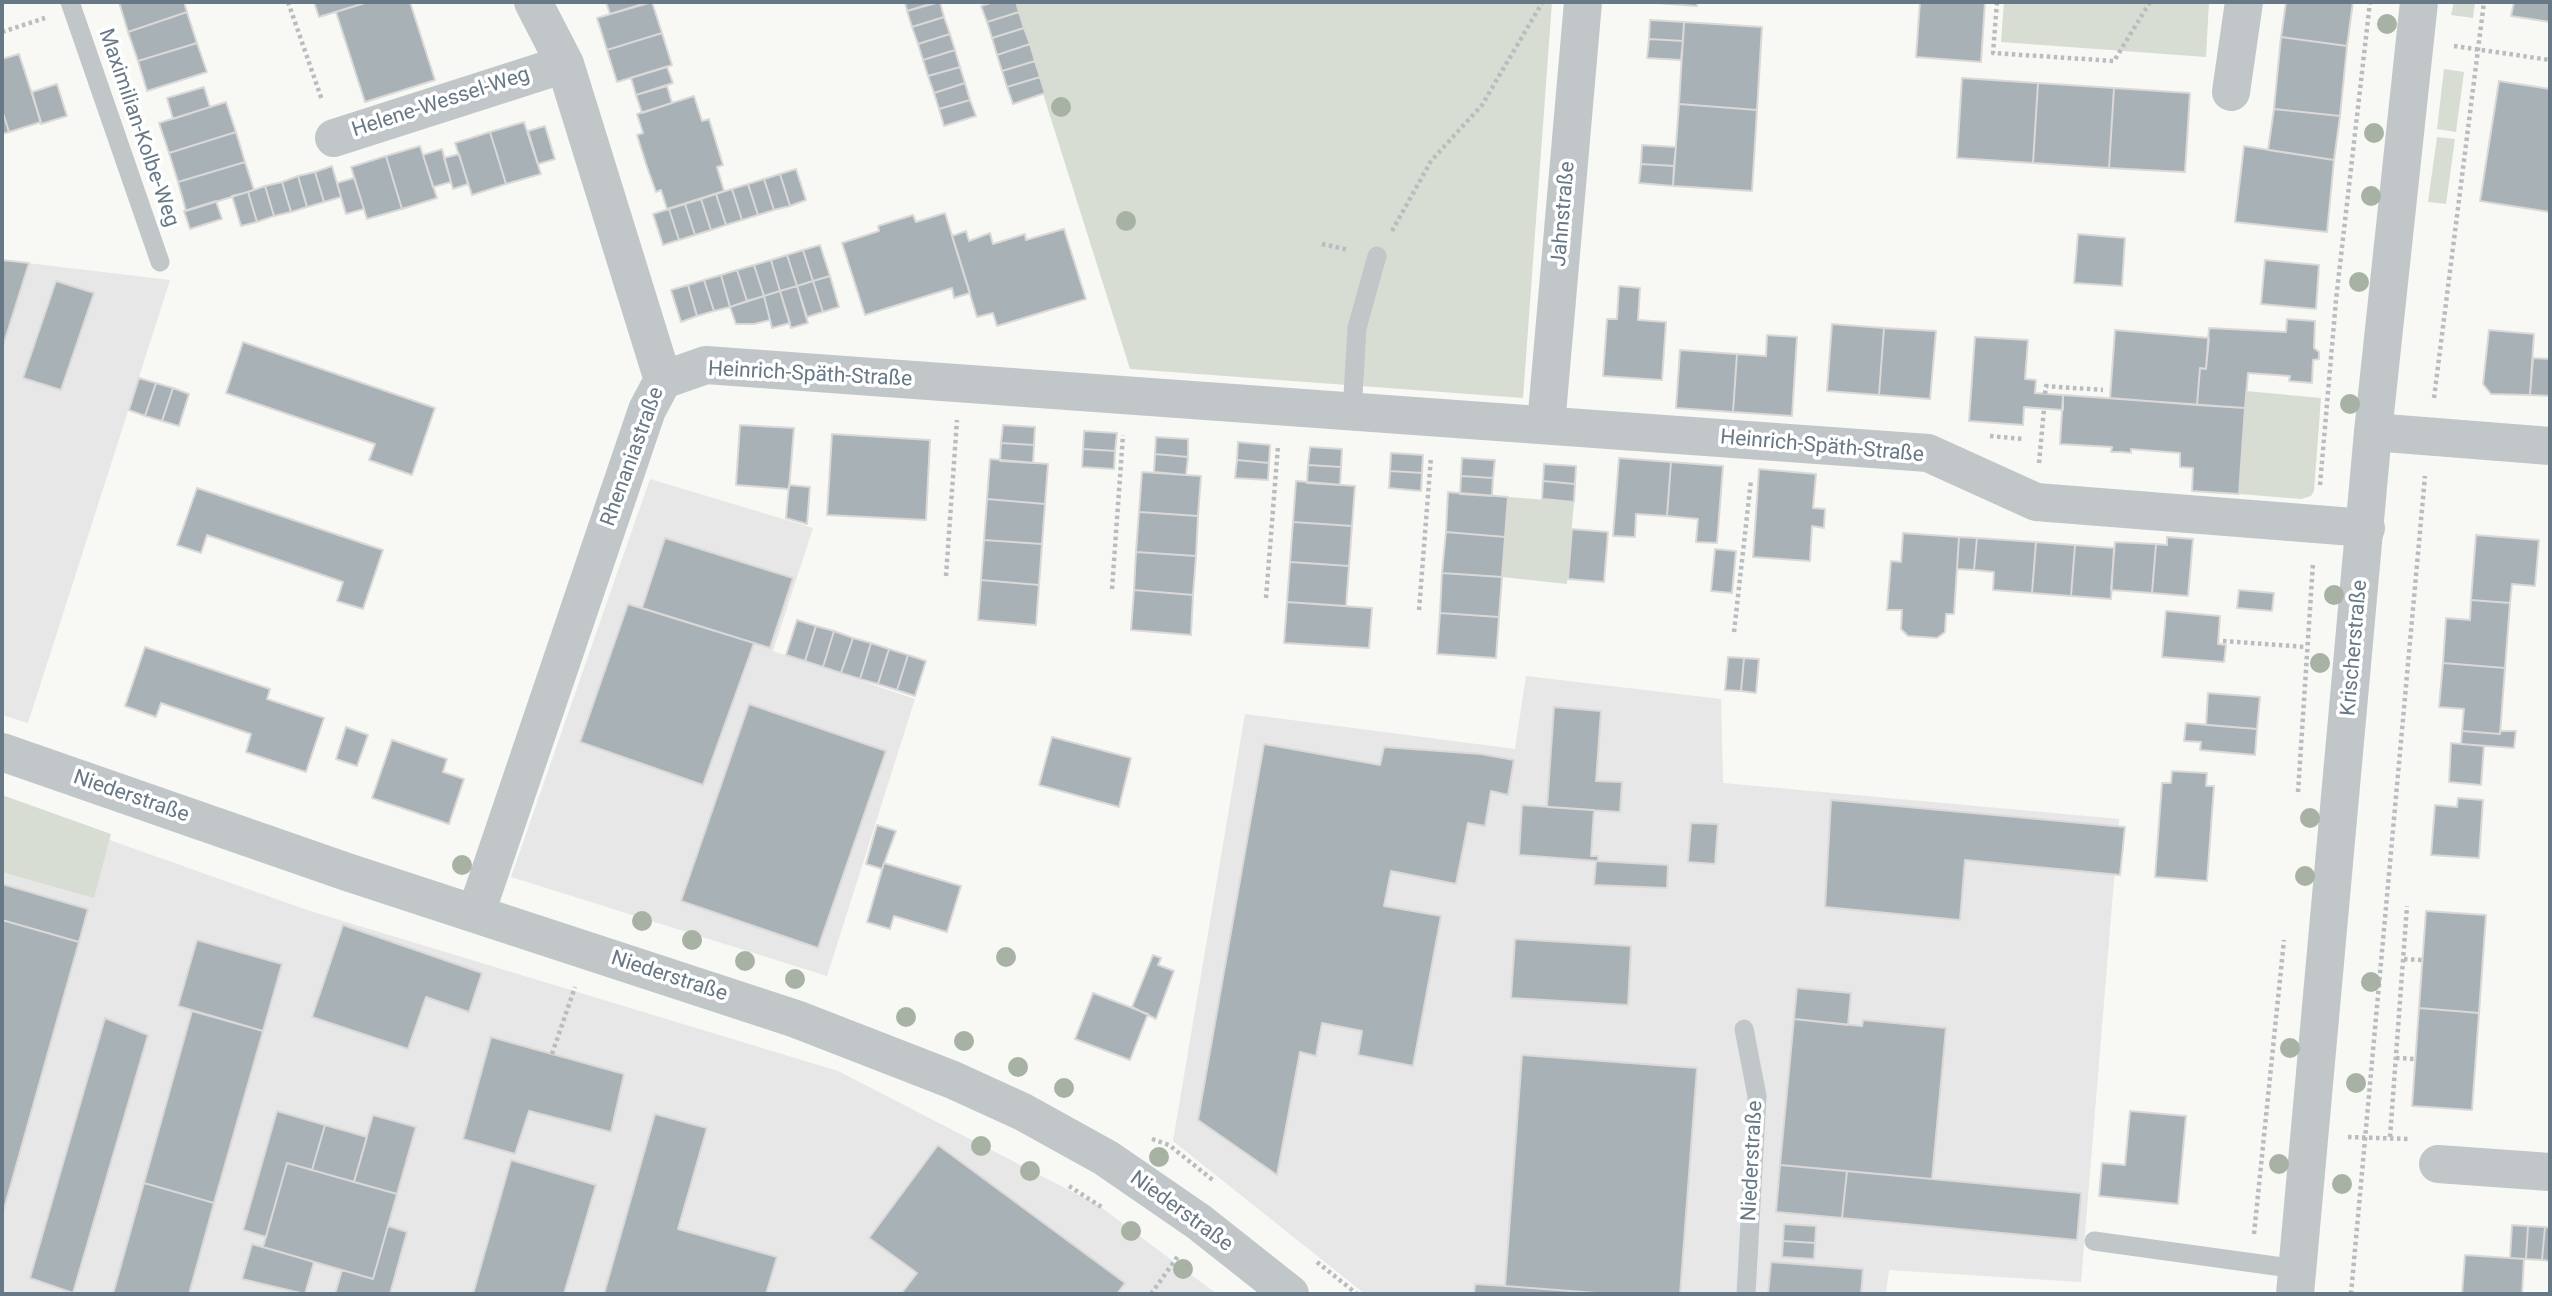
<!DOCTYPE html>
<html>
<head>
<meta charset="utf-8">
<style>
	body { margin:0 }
	#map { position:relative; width:2552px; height:1296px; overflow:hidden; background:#f8f8f5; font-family:Roboto,sans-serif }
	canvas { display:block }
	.frame { position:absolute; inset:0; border:4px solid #677986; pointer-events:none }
</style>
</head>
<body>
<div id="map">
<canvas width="2552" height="1296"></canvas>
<div class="frame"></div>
</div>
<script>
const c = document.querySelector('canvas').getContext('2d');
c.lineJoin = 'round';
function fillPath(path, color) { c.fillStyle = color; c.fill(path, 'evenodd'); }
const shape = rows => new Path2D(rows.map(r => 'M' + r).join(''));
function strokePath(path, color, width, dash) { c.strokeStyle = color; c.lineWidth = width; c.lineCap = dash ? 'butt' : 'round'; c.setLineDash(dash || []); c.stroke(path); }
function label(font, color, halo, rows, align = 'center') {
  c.font = font + ' Roboto,sans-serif'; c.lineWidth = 7; c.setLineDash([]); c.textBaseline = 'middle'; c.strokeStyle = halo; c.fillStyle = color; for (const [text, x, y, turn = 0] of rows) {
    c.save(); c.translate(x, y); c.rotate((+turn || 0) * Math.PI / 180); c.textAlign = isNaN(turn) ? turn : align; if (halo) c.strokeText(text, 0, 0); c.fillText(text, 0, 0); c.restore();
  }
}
const built = shape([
	[2,260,170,280,28,723,2,715],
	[650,479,813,528,773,651,915,699,827,976,511,877],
	[1526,676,1721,699,1723,783,2119,819,2081,1282,1889,1270,1886,1294,1365,1294,1173,1141,1245,714,1515,749],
	[2,802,310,911,838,1071,1098,1205,1217,1294,2,1294]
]);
const green = shape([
	[1014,2,1552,2,1523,398,1130,369],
	[2004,2,2209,2,2206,57,2001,42],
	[2454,2,2475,2,2473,18,2451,15],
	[2444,69,2464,72,2456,132,2437,129],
	[2437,137,2455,139,2446,204,2428,202],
	[2246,391,2321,398,2314,491,2311,496,2301,499,2239,494],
	[1508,497,1574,502,1567,584,1502,577],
	[2,795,111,834,94,898,2,872]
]);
const building = shape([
	[119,2,184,2,187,12,128,32,119,2],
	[314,2,368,2,319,17,314,2],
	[368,2,410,2,435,80,365,102,336,12,368,2],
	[606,2,649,2,610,14,606,2],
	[652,2,662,33,607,50,597,18,652,2],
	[905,2,936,2,907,11,905,2],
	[940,2,944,17,912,27,907,11,940,2],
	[994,2,1016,2,1019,12,987,22,981,6,994,2],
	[1643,2,1697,2,1697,6,1643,2],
	[1920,2,1985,2,1981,62,1916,57,1920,2],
	[2286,2,2353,2,2347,46,2281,37,2286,2],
	[2514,2,2550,2,2550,22,2511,16,2514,2],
	[187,12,197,43,138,61,128,32,187,12],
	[1019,12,1024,28,992,38,987,22,1019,12],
	[944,17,950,34,918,44,912,27,944,17],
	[1650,20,1684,22,1683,41,1649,39,1650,20],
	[1684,22,1762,27,1757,110,1679,104,1684,22],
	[1024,28,1030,44,997,55,992,38,1024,28],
	[662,33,672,65,617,82,607,50,662,33],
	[950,34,955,50,923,60,918,44,950,34],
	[2281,37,2347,46,2340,116,2274,109,2281,37],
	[1649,39,1683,41,1681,60,1647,58,1649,39],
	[197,43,207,72,147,91,138,61,197,43],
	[1030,44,1035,61,1002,71,997,55,1030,44],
	[955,50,960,67,928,76,923,60,955,50],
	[19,54,41,122,9,132,2,110,2,59,19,54],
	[1035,61,1040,77,1007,87,1002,71,1035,61],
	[667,67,673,83,636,95,631,78,667,67],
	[960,67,965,83,934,93,928,76,960,67],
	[1040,77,1045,93,1013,104,1007,87,1040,77],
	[1962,78,2038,83,2033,163,1957,158,1962,78],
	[2499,81,2550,89,2550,212,2480,201,2499,81],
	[965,83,970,100,939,109,934,93,965,83],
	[2038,83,2114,88,2109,168,2033,163,2038,83],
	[57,84,67,116,41,124,32,92,57,84],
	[667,86,672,103,642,113,636,95,667,86],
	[204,87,210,107,173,119,167,98,204,87],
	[2114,88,2190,93,2185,172,2109,168,2114,88],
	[694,96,702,121,709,119,723,165,717,167,724,191,667,209,661,190,656,192,646,164,637,135,643,133,637,114,694,96],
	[970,100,976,116,944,126,939,109,970,100],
	[226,102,236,132,169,153,159,123,226,102],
	[1679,104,1757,110,1752,191,1673,186,1679,104],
	[2274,109,2340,116,2334,160,2268,150,2274,109],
	[2,110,9,132,2,134,2,110],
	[524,122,541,174,506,184,490,132,524,122],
	[545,126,555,159,538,164,528,131,545,126],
	[236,132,245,162,178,182,169,153,236,132],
	[490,132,506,184,472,195,455,143,490,132],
	[1642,145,1676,147,1674,166,1641,164,1642,145],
	[420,146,437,198,402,209,386,156,420,146],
	[2244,146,2334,160,2327,232,2235,222,2244,146],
	[442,149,451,182,433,187,423,155,442,149],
	[459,154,468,184,453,189,444,158,459,154],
	[386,156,402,209,367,219,351,167,386,156],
	[245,162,254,190,186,211,178,182,245,162],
	[1641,164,1674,166,1673,186,1639,183,1641,164],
	[332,166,341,197,324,202,315,172,332,166],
	[796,169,806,200,790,206,780,174,796,169],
	[315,172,324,202,307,207,298,176,315,172],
	[780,174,790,206,774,210,764,179,780,174],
	[298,176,307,207,291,212,282,182,298,176],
	[354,178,364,209,346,214,337,183,354,178],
	[764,179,774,210,758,215,748,184,764,179],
	[282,182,291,212,274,216,265,186,282,182],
	[748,184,758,215,742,220,732,189,748,184],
	[265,186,274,216,257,222,248,192,265,186],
	[732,189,742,220,726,225,716,194,732,189],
	[248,192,257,222,241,226,232,196,248,192],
	[716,194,726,225,711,230,701,199,716,194],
	[701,199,711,230,695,235,685,204,701,199],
	[216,201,222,219,190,229,184,211,216,201],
	[685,204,695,235,679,240,669,209,685,204],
	[669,209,679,240,663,245,653,214,669,209],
	[945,213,970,293,954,298,952,288,865,315,842,243,879,231,878,226,913,215,916,222,945,213],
	[1064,229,1086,299,997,326,993,313,977,317,952,236,966,231,969,241,990,233,993,244,1025,234,1026,240,1064,229],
	[2078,234,2125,238,2122,286,2074,283,2078,234],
	[820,245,830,276,813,281,803,250,820,245],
	[803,250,813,281,797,286,787,255,803,250],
	[787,255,797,286,780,291,771,260,787,255],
	[2,260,29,263,2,349,2,260],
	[771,260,780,291,764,296,754,265,771,260],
	[2265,260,2319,265,2316,309,2261,304,2265,260],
	[754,265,764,296,747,301,737,270,754,265],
	[737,270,747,301,730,307,721,275,737,270],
	[721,275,730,307,714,311,704,280,721,275],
	[830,276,839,307,823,312,813,281,830,276],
	[704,280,714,311,697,316,688,285,704,280],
	[56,281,94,293,61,390,23,378,56,281],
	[813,281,823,312,807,317,797,286,813,281],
	[688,285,697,316,681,322,671,290,688,285],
	[797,286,808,323,791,328,780,291,797,286],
	[1619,286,1640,288,1638,320,1666,322,1662,380,1603,376,1607,319,1617,319,1619,286],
	[780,291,790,323,772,328,764,296,780,291],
	[764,296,770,320,754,324,736,324,730,307,764,296],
	[2287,319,2315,321,2314,348,2319,352,2319,359,2313,360,2312,383,2289,381,2290,376,2248,373,2245,408,2197,405,2200,368,2206,369,2209,328,2286,332,2287,319],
	[1832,324,1884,328,1879,395,1827,391,1832,324],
	[1884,328,1936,331,1930,399,1879,395,1884,328],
	[2115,330,2209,338,2206,369,2200,368,2197,405,2110,398,2115,330],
	[2489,330,2534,334,2530,395,2491,394,2483,384,2489,330],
	[1767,335,1797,337,1792,416,1733,412,1737,354,1766,356,1767,335],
	[1975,337,2028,340,2025,379,2036,380,2035,393,2063,395,2063,410,2024,407,2023,425,1969,421,1975,337],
	[243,342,435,408,412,475,369,460,375,444,226,393,243,342],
	[1680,350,1737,354,1733,412,1676,408,1680,350],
	[2533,358,2550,359,2550,396,2530,395,2533,358],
	[139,378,156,383,145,416,129,410,139,378],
	[156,383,173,388,162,421,145,416,156,383],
	[173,388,189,394,179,426,162,421,173,388],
	[2063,395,2245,408,2239,494,2192,491,2193,468,2180,467,2180,453,2131,449,2131,453,2121,452,2111,452,2112,447,2060,444,2063,395],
	[740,425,794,428,789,489,736,485,740,425],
	[1003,425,1035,427,1034,445,1001,443,1003,425],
	[1084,431,1117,433,1115,451,1083,449,1084,431],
	[832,434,930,440,926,520,827,515,832,434],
	[1156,437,1188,439,1188,457,1155,454,1156,437],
	[1238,442,1270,445,1269,463,1237,460,1238,442],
	[1001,443,1034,445,1033,463,1000,461,1001,443],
	[1310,447,1342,449,1341,467,1308,465,1310,447],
	[1083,449,1115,451,1114,469,1082,467,1083,449],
	[1391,453,1423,455,1422,473,1390,471,1391,453],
	[1155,454,1188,457,1186,475,1154,472,1155,454],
	[1462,458,1495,460,1493,478,1461,476,1462,458],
	[1619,458,1671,462,1667,516,1636,514,1635,537,1613,536,1619,458],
	[990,459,1048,464,1045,504,987,499,990,459],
	[1237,460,1269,463,1268,480,1235,478,1237,460],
	[1671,462,1723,466,1717,543,1696,542,1698,519,1667,516,1671,462],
	[1544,464,1576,466,1575,484,1543,481,1544,464],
	[1308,465,1341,467,1340,485,1307,483,1308,465],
	[1759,469,1816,474,1813,508,1825,509,1824,528,1812,526,1810,561,1753,557,1759,469],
	[1390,471,1422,473,1421,491,1389,488,1390,471],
	[1142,472,1201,476,1198,516,1139,512,1142,472],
	[1461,476,1493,478,1492,496,1460,494,1461,476],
	[1296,481,1355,486,1352,526,1293,522,1296,481],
	[1543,481,1575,484,1574,502,1542,499,1543,481],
	[789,485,810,487,807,524,786,518,789,485],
	[197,488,383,550,363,609,337,601,343,582,207,535,201,553,177,545,197,488],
	[1448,492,1508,497,1505,537,1446,532,1448,492],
	[987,499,1045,504,1042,544,984,540,987,499],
	[1139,512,1198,516,1196,556,1136,552,1139,512],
	[1293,522,1352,526,1349,566,1290,562,1293,522],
	[1572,529,1608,532,1604,582,1568,579,1572,529],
	[1446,532,1505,537,1502,577,1442,573,1446,532],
	[1903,533,1959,537,1954,614,1946,614,1945,632,1937,638,1908,636,1901,629,1902,610,1887,610,1891,561,1901,562,1903,533],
	[2476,535,2539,540,2535,586,2512,584,2510,603,2471,600,2476,535],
	[1959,537,1977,538,1974,570,1957,569,1959,537],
	[2167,537,2193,539,2188,596,2152,593,2156,544,2167,545,2167,537],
	[665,538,793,578,770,648,642,608,665,538],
	[1977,538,2036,542,2032,593,1993,590,1994,572,1974,570,1977,538],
	[984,540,1042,544,1039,585,981,580,984,540],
	[2036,542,2075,545,2071,596,2032,593,2036,542],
	[2115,542,2156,544,2152,593,2111,590,2115,542],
	[2075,545,2114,548,2111,599,2071,596,2075,545],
	[1715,549,1736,551,1732,593,1711,591,1715,549],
	[1136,552,1196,556,1193,595,1134,590,1136,552],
	[1290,562,1349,566,1346,606,1287,602,1290,562],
	[1442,573,1502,577,1499,617,1440,613,1442,573],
	[981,580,1039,585,1036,625,978,620,981,580],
	[1134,590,1193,595,1191,635,1131,630,1134,590],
	[2239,590,2274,593,2272,611,2237,608,2239,590],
	[2471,600,2510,603,2505,668,2443,663,2446,618,2470,620,2471,600],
	[1287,602,1372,608,1369,648,1284,643,1287,602],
	[628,604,754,643,703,785,580,742,628,604],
	[2166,611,2220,616,2218,644,2226,645,2224,662,2162,657,2166,611],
	[1440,613,1499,617,1496,658,1437,654,1440,613],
	[797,620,816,626,805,661,786,655,797,620],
	[816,626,834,631,823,667,805,661,816,626],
	[834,631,853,638,841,673,823,667,834,631],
	[853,638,871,643,860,679,841,673,853,638],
	[871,643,889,649,878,684,860,679,871,643],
	[145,647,270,689,267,699,324,718,306,772,246,752,251,734,161,703,156,717,125,706,145,647],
	[889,649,908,655,897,690,878,684,889,649],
	[908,655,926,661,915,696,897,690,908,655],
	[1728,657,1744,658,1741,691,1725,690,1728,657],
	[1744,658,1759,659,1756,693,1741,691,1744,658],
	[2443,663,2505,668,2500,734,2462,731,2464,709,2439,707,2443,663],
	[2208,693,2260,697,2257,729,2206,725,2208,693],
	[749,704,886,751,818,948,681,901,749,704],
	[1554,707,1601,711,1596,781,1622,782,1620,812,1547,807,1554,707],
	[2186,723,2257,729,2255,755,2200,750,2201,742,2184,741,2186,723],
	[346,727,368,735,357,766,336,759,346,727],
	[2462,731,2500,734,2500,731,2516,731,2514,748,2461,744,2462,731],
	[1052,737,1131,758,1119,807,1039,785,1052,737],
	[392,740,447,759,443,772,464,779,449,824,372,798,392,740],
	[2451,743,2484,746,2481,785,2449,782,2451,743],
	[1264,744,1380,765,1384,747,1481,754,1514,760,1508,795,1491,791,1485,826,1468,823,1456,884,1391,871,1384,906,1441,916,1413,1066,1358,1055,1362,1031,1322,1023,1316,1056,1300,1052,1277,1175,1198,1120,1264,744],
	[2172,771,2207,773,2206,786,2214,786,2207,881,2155,877,2162,783,2171,783,2172,771],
	[2458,798,2483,800,2479,858,2431,855,2435,805,2457,807,2458,798],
	[1831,800,2125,827,2120,875,1965,860,1960,920,1825,907,1831,800],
	[1522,805,1594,810,1591,856,1598,856,1598,861,1519,855,1522,805],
	[1691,823,1718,824,1715,864,1688,862,1691,823],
	[877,825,896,831,882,869,866,864,877,825],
	[1596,861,1668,865,1667,888,1594,885,1596,861],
	[884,863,961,886,947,932,894,916,890,929,867,922,884,863],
	[2,884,88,909,79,942,2,920,2,884],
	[2426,911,2486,915,2479,1013,2419,1008,2426,911],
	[2,920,79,942,2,1216,2,920],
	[343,925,482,973,469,1012,426,997,408,1049,312,1017,343,925],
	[1515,939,1631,946,1628,1005,1511,998,1515,939],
	[197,940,282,964,263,1031,178,1006,197,940],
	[1153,955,1161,958,1158,965,1174,971,1156,1019,1132,1007,1153,955],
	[1797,988,1851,993,1848,1025,1794,1019,1797,988],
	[1093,993,1148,1014,1130,1060,1075,1039,1093,993],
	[2419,1008,2479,1013,2472,1110,2412,1106,2419,1008],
	[192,1011,263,1031,214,1203,144,1183,192,1011],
	[105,1018,148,1035,73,1293,30,1278,105,1018],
	[1794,1019,1862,1026,1863,1020,1946,1028,1932,1179,1780,1165,1794,1019],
	[491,1037,624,1074,611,1132,529,1111,515,1154,463,1139,491,1037],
	[1522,1055,1697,1068,1680,1294,1609,1294,1505,1286,1522,1055],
	[277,1111,325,1125,312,1170,287,1163,266,1237,243,1230,277,1111],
	[2130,1111,2186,1116,2178,1204,2099,1196,2102,1163,2125,1165,2130,1111],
	[655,1114,707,1128,678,1229,777,1257,766,1294,604,1294,655,1114],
	[373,1115,416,1127,397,1194,354,1182,373,1115],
	[325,1125,367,1137,354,1182,312,1170,325,1125],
	[938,1145,1125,1283,1117,1294,901,1294,917,1273,869,1238,938,1145],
	[511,1160,596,1185,564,1294,473,1294,511,1160],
	[287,1163,397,1194,373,1279,263,1247,287,1163],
	[1780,1165,1847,1171,1842,1218,1776,1212,1780,1165],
	[1847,1171,2081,1193,2077,1240,1842,1218,1847,1171],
	[144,1183,214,1203,189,1294,113,1294,144,1183],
	[1784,1224,1816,1226,1815,1243,1783,1241,1784,1224],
	[2512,1225,2528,1226,2526,1259,2510,1258,2512,1225],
	[388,1226,407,1232,390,1294,335,1294,342,1270,373,1279,388,1226],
	[2528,1226,2545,1227,2542,1260,2526,1259,2528,1226],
	[2545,1227,2550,1228,2550,1261,2542,1260,2545,1227],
	[1783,1241,1815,1243,1814,1259,1782,1257,1783,1241],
	[252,1244,314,1262,305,1294,242,1279,252,1244],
	[2465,1255,2524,1259,2522,1294,2462,1294,2465,1255],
	[1771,1262,1863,1269,1861,1294,1768,1294,1771,1262],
	[1475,1284,1505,1286,1609,1294,1474,1294,1475,1284]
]);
const path = shape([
	[288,2,322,100],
	[1997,2,1993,53,2114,61,2150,2],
	[2,32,45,18],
	[2454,46,2550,60],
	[1392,231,1431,161,1482,105,1542,3],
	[1322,244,1349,250],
	[2045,394,2046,386,2103,390],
	[2434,398,2484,2],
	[1990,436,2023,439],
	[2039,463,2044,409],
	[2320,485,2336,300,2370,2],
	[946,576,957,420],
	[1112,589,1123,435],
	[1266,598,1278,446],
	[1419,610,1431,457],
	[1734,632,1751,480],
	[2223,641,2305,647],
	[2298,792,2313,563],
	[2404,959,2422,960],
	[552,1054,575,987],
	[2396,1058,2415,1059],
	[2348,1137,2409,1139],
	[2390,1137,2407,906],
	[1152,1139,1169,1145,1214,1181],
	[1069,1186,1103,1208],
	[2254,1234,2284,940],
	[1317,1262,1357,1294],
	[1151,1294,1178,1256],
	[2351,1294,2425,476]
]);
const service = shape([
	[70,2,160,262],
	[1352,412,1357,328,1377,256],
	[1744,1029,1757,1096,1746,1294],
	[2094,1241,2297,1269]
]);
const minor = shape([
	[2231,92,2244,2],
	[334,138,565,64],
	[663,380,706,365,1928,453,2036,502,2366,528],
	[1546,425,1583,2],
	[2373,432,2550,446],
	[476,913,647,410,663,380,565,64,533,2],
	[2438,1164,2550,1172]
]);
const tertiary = shape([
	[2,752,347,872,796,1019,953,1080,1023,1112,1106,1158,1199,1222,1290,1294],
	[2295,1294,2373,432,2419,2]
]);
const trees = [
	[2387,24],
	[1061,107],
	[2374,133],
	[2371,196],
	[1126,221],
	[2359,282],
	[2350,404],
	[2334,595],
	[2320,663],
	[2310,818],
	[462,865],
	[2305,876],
	[642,921],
	[692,940],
	[1006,957],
	[745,961],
	[795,979],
	[2371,982],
	[906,1017],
	[964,1041],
	[2290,1048],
	[1018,1067],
	[2356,1083],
	[1064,1088],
	[981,1146],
	[1159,1157],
	[2279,1164],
	[1030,1171],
	[2342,1184],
	[1131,1231],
	[1183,1269]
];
const streetNames = [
	["Helene-Wessel-Weg",441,103,-18],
	["Maximilian-Kolbe-Weg",138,128,71],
	["Jahnstraße",1564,214,-85],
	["Heinrich-Späth-Straße",810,375,3],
	["Heinrich-Späth-Straße",1822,447,5],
	["Rhenaniastraße",633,457,-70],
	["Krischerstraße",2355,648,-85],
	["Niederstraße",131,797,19],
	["Niederstraße",669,977,18],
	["Niederstraße",1753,1161,-87],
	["Niederstraße",1181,1212,36]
];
fillPath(built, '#e6e7e6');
fillPath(green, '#d8ddd4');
fillPath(building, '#a8b1b6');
strokePath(building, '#dad9d7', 2);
strokePath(path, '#b9bdc0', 4.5, [3.5, 3.5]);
strokePath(service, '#c1c6c9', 19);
strokePath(minor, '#c1c6c9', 38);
strokePath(tertiary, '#c1c6c9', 38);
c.fillStyle = '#a8b2a4';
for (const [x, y] of trees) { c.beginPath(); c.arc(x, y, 10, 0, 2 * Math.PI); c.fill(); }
label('21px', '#677986', '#fff', streetNames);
</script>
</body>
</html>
